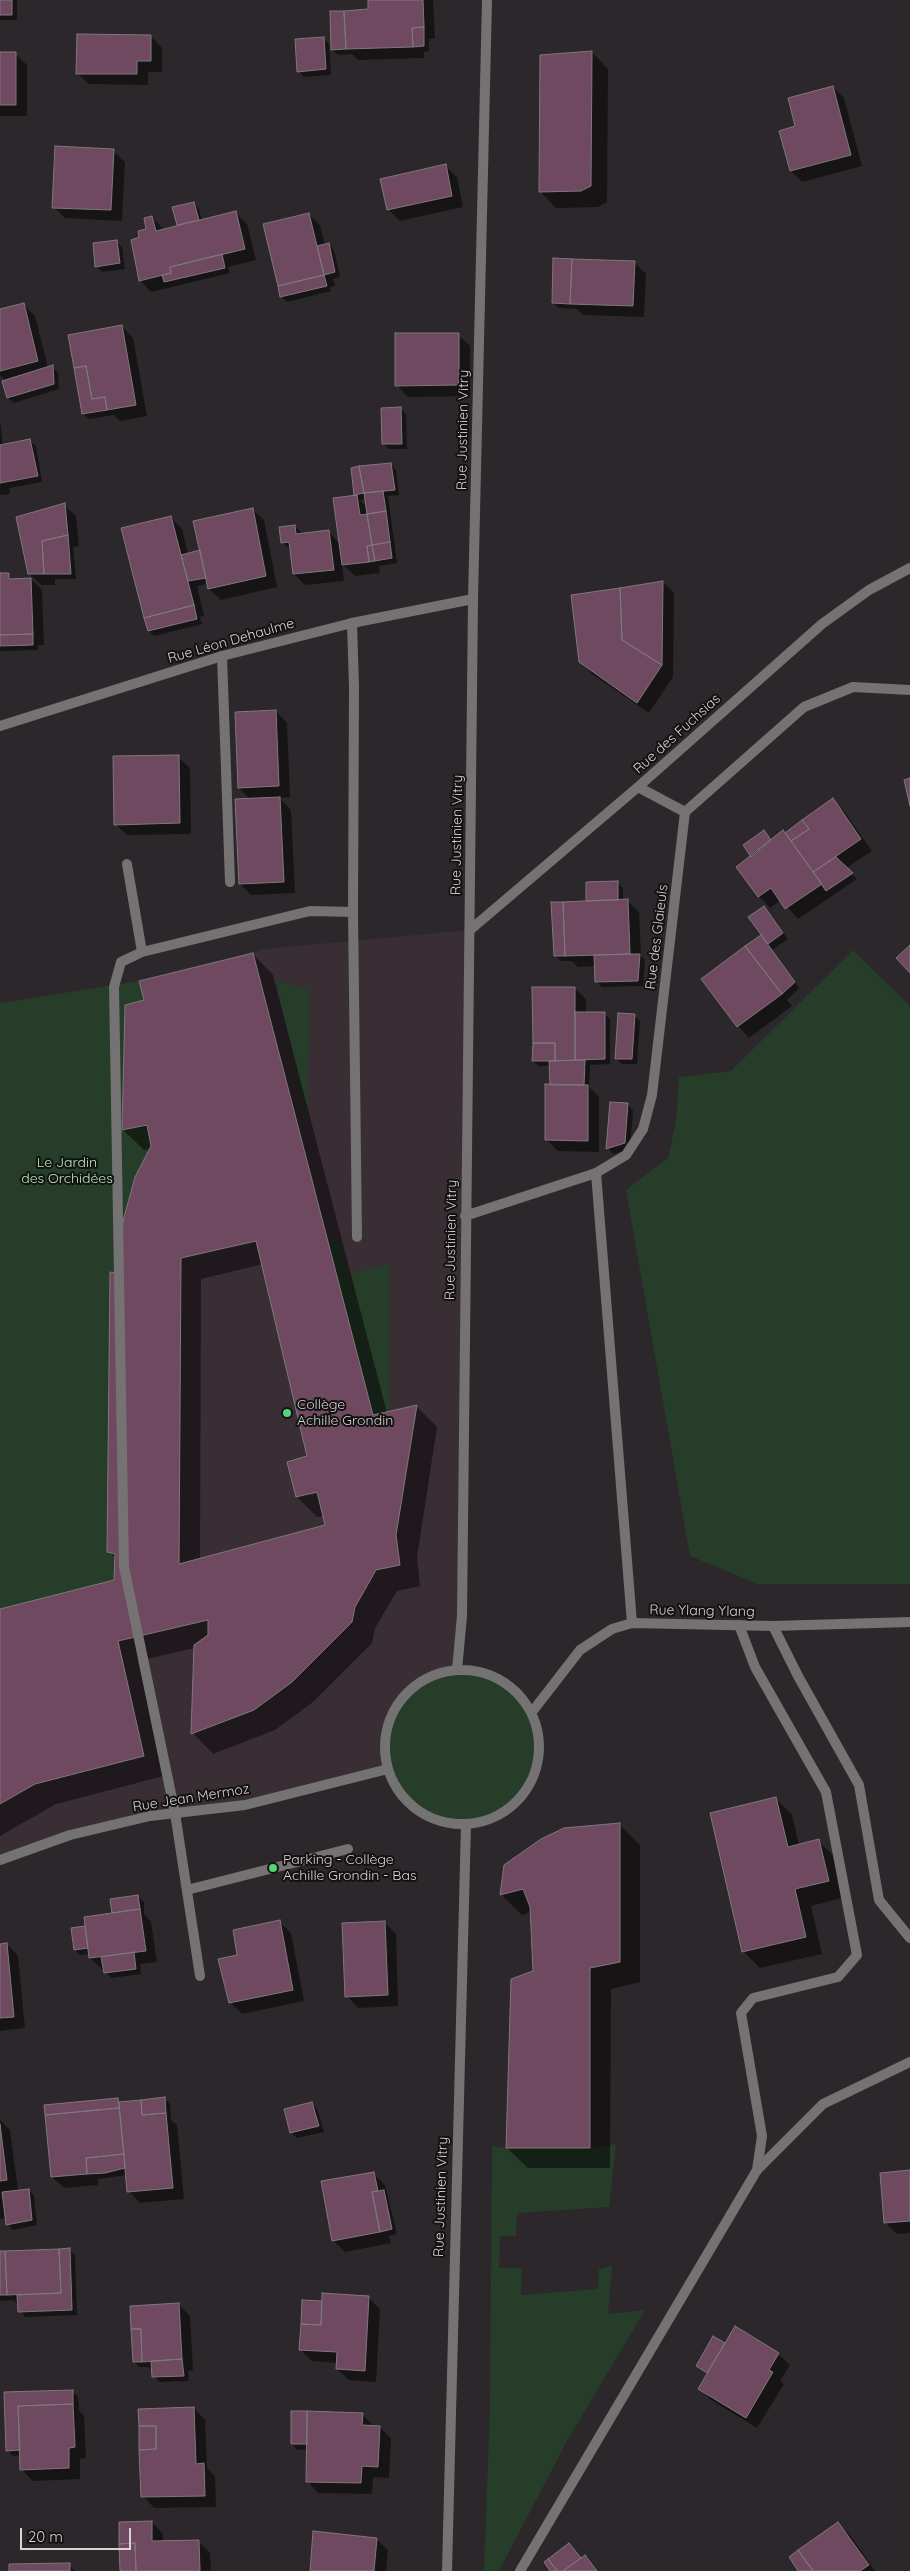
<!DOCTYPE html>
<html>
<head>
<meta charset="utf-8">
<style>
	body { margin:0 }
	#map { position:relative; width:910px; height:2571px; overflow:hidden; background:#2c272a; font-family:Quicksand,sans-serif }
	canvas { display:block }
	.scale { position:absolute; left:20px; top:2528px; width:111px; height:22px; box-sizing:border-box; border:2px solid #d7d3d5; border-top:0; padding-left:6px; font-size:15px; line-height:18px; white-space:nowrap; color:#d7d3d5; -webkit-text-stroke:4px #131112; paint-order:stroke }
</style>
</head>
<body>
<div id="map">
<canvas width="910" height="2571"></canvas>
<div class="scale">20 m</div>
</div>
<script>
const c = document.querySelector('canvas').getContext('2d');
c.lineJoin = 'round';
function fillPath(path, color) { c.fillStyle = color; c.fill(path, 'evenodd'); }
const shape = rows => new Path2D(rows.map(r => 'M' + r).join(''));
function strokePath(path, color, width, dash) { c.strokeStyle = color; c.lineWidth = width; c.lineCap = dash ? 'butt' : 'round'; c.setLineDash(dash || []); c.stroke(path); }
function label(font, color, halo, rows, align = 'center') {
  c.font = font + ' Quicksand,sans-serif'; c.lineWidth = 4; c.setLineDash([]); c.textBaseline = 'middle'; c.strokeStyle = halo; c.fillStyle = color; for (const [text, x, y, turn = 0] of rows) {
    c.save(); c.translate(x, y); c.rotate((+turn || 0) * Math.PI / 180); c.textAlign = isNaN(turn) ? turn : align; if (halo) c.strokeText(text, 0, 0); c.fillText(text, 0, 0); c.restore();
  }
}
const built = shape([
	[470,930,457,1670,390,1718,385,1743,388,1769,245,1805,175,1813,0,1859,0,1609,120,1274,123,1221,135,1177,151,1146,122,1130,125,1005,144,1000,139,981,264,949]
]);
const green = shape([
	[853,950,910,1006,910,1584,758,1584,690,1556,626,1190,668,1158,676,1121,679,1077,731,1071],
	[139,981,144,1000,125,1006,122,1130,147,1125,151,1146,135,1177,123,1221,114,1580,0,1609,0,1003],
	[276,981,310,989,307,1123],
	[339,1241,348,1274,389,1264,389,1411,373,1415,329,1244],
	'385 1747a77 77 0 1 1 154 0a77 77 0 1 1-154 0Z',
	[616,2144,609,2207,517,2213,516,2236,500,2236,499,2268,522,2268,521,2295,598,2289,599,2269,612,2266,608,2314,645,2310,567,2441,499,2571,484,2571,490,2406,492,2146,506,2148,590,2148]
]);
const shadow = shape([
	[0,0,17,0,17,20,0,20],
	[369,0,433,0,435,38,429,39,429,51,424,52,424,58,358,60,352,54,338,55,332,50,369,10],
	[151,36,162,48,162,72,148,72,148,85,89,84,77,73],
	[323,38,329,44,331,75,304,77,299,71],
	[592,52,608,69,607,202,598,207,556,208,540,191],
	[0,54,15,54,27,65,27,116,0,116],
	[833,87,844,98,862,166,802,182,791,171,797,127],
	[113,151,125,162,122,221,65,218,54,207],
	[445,166,457,177,463,207,400,221,388,209],
	[194,203,199,209,202,221,235,212,247,224,256,260,228,267,230,273,151,292,140,280,141,238,148,230,152,217,164,230,179,226,178,225],
	[309,214,320,225,325,245,328,244,334,250,340,277,333,279,335,286,330,287,331,291,287,302,281,296],
	[117,242,122,247,125,269,102,272,97,266],
	[634,262,646,274,644,317,583,315,577,309,558,308,553,302],
	[23,304,35,316,48,368,52,367,58,372,59,389,14,403,8,398,6,381,0,375,0,310],
	[122,327,133,338,147,416,120,421,114,415,89,419,83,414],
	[458,335,470,346,470,396,408,397,397,385],
	[400,409,406,414,407,449,389,449,383,444],
	[0,420,3,446,30,441,36,446,42,482,9,488,10,494,0,495],
	[390,464,396,470,399,495,388,496,397,563,379,566,380,573,355,576,342,564,344,581,305,585,294,574,291,551,282,542,295,526,303,535,329,532,340,544,334,499,357,496,356,494],
	[366,499,367,507,360,500],
	[64,505,76,516,79,546,73,547,76,579,55,579,55,585,41,585,29,573],
	[252,509,264,520,277,587,221,600,209,589,208,584,197,586,204,616,200,617,202,624,154,636,149,631,170,517,182,529,188,554,202,554],
	[0,574,8,575,13,580,31,579,42,590,44,645,38,645,38,650,0,651],
	[663,582,674,593,673,677,649,713,592,674,580,662],
	[276,711,287,723,290,797,279,798,291,810,295,893,251,895,240,884,251,800,239,788],
	[178,757,190,768,191,834,127,835,115,824],
	[833,800,844,811,872,851,846,868,857,879,798,919,781,900,770,908,759,896,738,867,752,856,764,832,772,841,786,834],
	[617,882,623,888,623,901,628,901,639,912,641,956,645,960,643,986,602,987,597,982,596,966,578,967,572,961,561,961,555,956,589,902],
	[764,908,788,939,772,950,799,988,787,1000,792,1006,749,1038,738,1026,746,947,763,935],
	[253,954,273,975,387,1413,416,1406,437,1427,417,1557,420,1586,397,1591,375,1628,372,1643,313,1702,275,1730,213,1754,193,1733,195,1648,138,1661,164,1776,56,1804,0,1836,0,1610,115,1581,116,1559,109,1551,121,1276,151,1149,144,1150,123,1130,126,1006,145,1001],
	[263,1264,308,1457,297,1497,317,1517,324,1516,326,1526,200,1560,201,1279],
	[323,1490,324,1492,310,1495,310,1493],
	[574,988,586,999,586,1013,604,1014,610,1019,610,1064,590,1065,589,1087,599,1097,599,1152,558,1151,547,1140,551,1066,539,1066,533,1061],
	[635,1016,640,1021,637,1064,622,1064,616,1059],
	[628,1105,633,1110,630,1149,613,1154,608,1148],
	[775,1798,792,1815,799,1845,818,1841,835,1857,845,1897,811,1906,822,1954,760,1968,744,1952],
	[619,1824,640,1845,640,1982,611,1989,610,2168,528,2168,507,2148,534,1972,531,1912,522,1915,501,1894],
	[138,1897,144,1902,144,1914,151,1922,157,1962,140,1964,141,1974,111,1978,104,1969,102,1969,90,1958,90,1954,80,1955,75,1950,84,1927,87,1930,115,1914],
	[279,1922,291,1933,304,2001,242,2014,231,2003,220,1960,239,1956],
	[384,1922,396,1934,398,2006,358,2008,347,1996],
	[7,1944,18,1956,25,2028,0,2031,0,1945],
	[117,2099,121,2103,165,2099,170,2104,171,2120,177,2125,184,2199,140,2203,129,2191,127,2175,98,2179,98,2185,64,2188,52,2177],
	[312,2104,317,2109,324,2132,297,2138,291,2133,285,2110],
	[0,2120,10,2130,18,2191,29,2190,34,2196,37,2225,13,2230,7,2224,7,2218,0,2219],
	[910,2171,910,2233,897,2234,886,2223,881,2174],
	[373,2173,385,2185,397,2234,389,2236,391,2243,345,2252,333,2240],
	[70,2250,75,2255,77,2315,25,2317,14,2300,0,2301,0,2252],
	[368,2297,380,2309,376,2382,349,2380,337,2369,338,2363,312,2361,301,2350,323,2302],
	[178,2304,190,2316,193,2370,188,2371,189,2381,159,2382,149,2367,140,2367,134,2362],
	[724,2344,778,2354,790,2365,780,2381,784,2384,757,2428,711,2400,699,2388,708,2374,697,2366],
	[72,2391,78,2397,79,2410,84,2416,86,2458,80,2459,80,2479,33,2481,21,2469,21,2455,13,2456,7,2450],
	[194,2408,205,2420,207,2468,215,2476,216,2507,154,2508,143,2496],
	[362,2414,374,2427,379,2427,391,2438,389,2478,373,2477,372,2494,318,2493,307,2481,308,2449,297,2450,292,2444],
	[152,2522,163,2534,163,2542,198,2541,210,2553,211,2571,121,2571],
	[838,2524,850,2535,875,2571,800,2571],
	[376,2539,388,2550,386,2571,311,2571],
	[69,2565,75,2571,10,2571]
]);
const building = shape([
	[0,0,12,0,12,15,0,15,0,0],
	[368,0,423,0,424,27,412,28,413,47,346,49,344,11,368,9,368,0],
	[330,11,344,11,346,49,331,50,330,11],
	[424,27,424,46,413,47,412,28,424,27],
	[77,34,151,35,151,61,137,61,137,74,76,74,77,34],
	[324,37,326,69,297,72,295,39,324,37],
	[592,51,591,186,581,191,539,192,540,55,592,51],
	[0,52,16,52,16,105,0,105,0,52],
	[833,86,851,155,790,171,779,131,795,126,788,98,833,86],
	[55,146,114,149,111,210,52,208,55,146],
	[446,164,452,196,387,210,380,179,446,164],
	[194,202,199,220,177,225,172,207,194,202],
	[236,211,245,249,170,267,171,273,139,281,131,240,139,237,138,231,146,229,144,218,152,216,156,231,236,211],
	[309,213,324,275,278,286,263,224,309,213],
	[117,240,120,263,95,267,93,243,117,240],
	[329,243,335,272,324,275,317,246,329,243],
	[222,254,225,268,164,282,162,275,171,273,170,267,222,254],
	[553,258,572,259,570,304,552,303,553,258],
	[572,259,635,261,633,306,570,304,572,259],
	[324,275,327,286,280,297,278,286,324,275],
	[24,303,38,361,0,371,0,309,24,303],
	[122,325,136,405,107,410,105,397,92,399,86,366,74,368,68,335,122,325],
	[395,333,459,333,459,385,395,386,395,333],
	[53,365,54,384,7,398,2,381,53,365],
	[86,366,92,399,105,397,107,410,82,414,74,368,86,366],
	[401,407,402,444,382,444,381,408,401,407],
	[30,439,38,476,0,483,0,445,30,439],
	[391,463,395,490,364,493,359,466,391,463],
	[359,466,364,493,354,495,351,468,359,466],
	[383,491,386,511,367,514,364,493,383,491],
	[357,495,360,515,367,514,372,545,367,546,369,562,342,565,333,498,357,495],
	[65,503,68,535,42,541,44,574,28,574,16,517,65,503],
	[253,508,266,576,208,589,193,521,253,508],
	[386,511,390,542,372,545,367,514,386,511],
	[171,516,194,605,144,618,121,528,171,516],
	[295,525,296,534,329,530,334,570,293,574,289,542,281,543,279,527,295,525],
	[68,535,71,574,44,574,42,541,68,535],
	[390,542,392,558,375,561,372,545,390,542],
	[372,545,375,561,369,562,367,546,372,545],
	[200,550,206,578,188,581,181,555,200,550],
	[0,573,9,573,9,579,31,578,33,634,0,635,0,573],
	[663,581,662,665,622,640,620,588,663,581],
	[620,588,622,640,662,665,637,703,579,662,571,595,620,588],
	[194,605,197,619,148,631,144,618,194,605],
	[33,634,33,645,0,646,0,635,33,634],
	[276,710,279,786,238,788,235,712,276,710],
	[179,755,180,823,114,825,113,756,179,755],
	[910,778,910,806,904,780,910,778],
	[280,797,284,882,239,884,235,799,280,797],
	[833,798,861,839,813,872,791,841,809,829,802,820,833,798],
	[802,820,809,829,791,841,785,833,802,820],
	[764,830,771,840,751,857,743,845,764,830],
	[783,830,822,884,785,909,771,888,758,897,736,867,783,830],
	[836,857,853,873,826,891,813,872,836,857],
	[618,881,618,900,586,901,586,882,618,881],
	[628,899,630,954,565,956,563,902,628,899],
	[551,902,563,902,565,956,554,956,551,902],
	[764,906,783,933,768,944,748,917,764,906],
	[761,935,795,982,782,994,745,946,761,935],
	[910,945,910,973,896,958,910,945],
	[745,946,782,994,737,1027,701,979,745,946],
	[253,953,373,1415,417,1405,396,1535,400,1565,376,1570,355,1607,352,1622,292,1682,254,1710,191,1734,194,1645,208,1635,208,1620,118,1641,144,1756,35,1784,0,1804,0,1609,114,1580,115,1554,107,1552,110,1272,120,1274,123,1221,135,1177,151,1146,147,1125,122,1130,125,1005,144,1000,139,981,253,953],
	[256,1241,307,1456,287,1462,296,1497,317,1492,325,1525,179,1564,181,1258,256,1241],
	[630,954,640,954,638,981,595,982,594,955,630,954],
	[532,987,575,987,575,1060,555,1061,555,1043,533,1043,532,987],
	[575,1012,605,1012,605,1059,575,1060,575,1012],
	[618,1013,635,1014,632,1059,615,1059,618,1013],
	[533,1043,555,1043,555,1061,532,1061,533,1043],
	[585,1060,584,1085,550,1085,549,1061,585,1060],
	[545,1084,588,1085,588,1141,545,1140,545,1084],
	[610,1102,628,1103,625,1143,606,1149,610,1102],
	[776,1797,788,1847,819,1839,829,1881,795,1889,806,1937,742,1952,710,1813,776,1797],
	[620,1823,620,1962,590,1968,590,2148,506,2148,511,1979,533,1971,530,1907,523,1889,500,1895,504,1865,541,1839,564,1828,620,1823],
	[138,1895,140,1909,112,1913,110,1899,138,1895],
	[140,1909,146,1951,89,1958,84,1917,140,1909],
	[280,1920,293,1990,229,2003,218,1959,237,1955,233,1930,280,1920],
	[385,1921,388,1995,345,1997,342,1923,385,1921],
	[85,1926,88,1948,74,1950,71,1928,85,1926],
	[7,1943,14,2017,0,2018,0,1944,7,1943],
	[134,1952,136,1969,104,1973,101,1957,134,1952],
	[165,2097,166,2113,142,2115,141,2100,165,2097],
	[118,2098,119,2108,45,2115,44,2105,118,2098],
	[141,2100,142,2115,166,2113,173,2188,127,2192,119,2102,141,2100],
	[312,2102,319,2126,290,2133,284,2109,312,2102],
	[119,2108,124,2154,86,2158,87,2174,51,2177,45,2115,119,2108],
	[0,2124,7,2180,0,2181,0,2124],
	[124,2154,125,2168,105,2173,87,2174,86,2158,124,2154],
	[910,2170,910,2221,884,2223,880,2173,910,2170],
	[374,2172,378,2191,372,2192,380,2232,332,2241,321,2181,374,2172],
	[29,2189,32,2220,6,2225,2,2192,29,2189],
	[384,2190,392,2229,380,2232,372,2192,384,2190],
	[70,2248,72,2310,18,2312,17,2295,61,2293,59,2249,70,2248],
	[59,2249,61,2293,7,2295,5,2251,59,2249],
	[0,2251,5,2251,7,2295,0,2295,0,2251],
	[322,2293,369,2296,365,2371,336,2369,337,2352,299,2350,301,2324,321,2325,322,2293],
	[302,2300,322,2301,321,2325,301,2324,302,2300],
	[179,2303,182,2359,142,2362,141,2329,131,2329,130,2306,179,2303],
	[735,2326,779,2353,769,2370,773,2372,746,2418,698,2389,735,2326],
	[131,2329,141,2329,142,2362,133,2362,131,2329],
	[713,2336,725,2343,707,2373,696,2366,713,2336],
	[182,2359,184,2376,152,2377,151,2361,182,2359],
	[73,2390,73,2404,18,2406,20,2450,6,2451,4,2392,73,2390],
	[73,2404,75,2447,69,2448,69,2468,20,2470,18,2406,73,2404],
	[194,2407,196,2464,204,2463,205,2496,141,2497,139,2450,156,2449,156,2426,139,2426,138,2409,194,2407],
	[291,2411,307,2411,307,2444,291,2444,291,2411],
	[307,2411,363,2413,362,2425,380,2426,378,2467,362,2466,361,2483,306,2482,307,2411],
	[139,2426,156,2426,156,2449,139,2450,139,2426],
	[152,2521,152,2541,199,2540,200,2571,136,2571,135,2543,119,2544,119,2522,152,2521],
	[838,2522,869,2565,860,2571,813,2571,798,2550,838,2522],
	[313,2531,377,2538,374,2571,310,2571,313,2531],
	[135,2543,136,2571,120,2571,119,2544,135,2543],
	[569,2543,581,2558,563,2571,557,2571,548,2559,569,2543],
	[798,2550,813,2571,798,2571,789,2557,798,2550],
	[585,2555,597,2571,563,2571,581,2558,585,2555],
	[548,2559,557,2571,550,2571,544,2562,548,2559],
	[70,2563,70,2571,9,2571,9,2564,70,2563]
]);
const service = shape([
	[352,623,354,687,353,912,357,1237],
	[222,656,230,882],
	[127,864,142,952],
	[596,1173,632,1623],
	[739,1625,755,1667,826,1792,857,1955,838,1977,753,1998,741,2013,762,2136,757,2170],
	[773,1626,798,1676,859,1785,879,1900,910,1938],
	[187,1890,348,1849],
	[200,1976,175,1813,124,1567,114,987,121,962,142,952,310,911,353,912]
]);
const minor = shape([
	[0,726,222,656,352,623,473,599],
	[638,787,685,812],
	[470,930,638,787,822,624,869,590,910,568],
	[465,1216,596,1173,626,1155,643,1129,652,1095,685,812,804,707,853,687,910,690],
	'385 1747a77 77 0 1 1 154 0a77 77 0 1 1-154 0Z',
	[457,1670,462,1616,473,599,487,0],
	[532,1712,580,1650,612,1629,632,1623,773,1626,910,1622],
	[0,1860,70,1835,150,1816,245,1805,388,1769],
	[447,2571,466,1824],
	[520,2571,757,2170,823,2104,910,2062]
]);
const markers = [
	[287,1413,5,"#52d673"],
	[273,1868,5,"#52d673"]
];
const streetNames = [
	["Rue Justinien Vitry",463,430,-89],
	["Rue Léon Dehaulme",231,641,-16],
	["Rue des Fuchsias",677,734,-42],
	["Rue Justinien Vitry",457,835,-89],
	["Rue des Glaieuls",657,937,-83],
	["Rue Justinien Vitry",451,1240,-89],
	["Rue Ylang Ylang",702,1611,1],
	["Rue Jean Mermoz",191,1798,-9],
	["Rue Justinien Vitry",441,2197,-88]
];
const parkNames = [
	["Le Jardin",67,1163],
	["des Orchidées",67,1179]
];
const poiNames = [
	["Collège",297,1405],
	["Achille Grondin",297,1421],
	["Parking - Collège",283,1860],
	["Achille Grondin - Bas",283,1876]
];
fillPath(built, '#3a2e35');
fillPath(green, '#263d29');
fillPath(shadow, '#0007');
fillPath(building, '#6f4960');
strokePath(building, '#7e787c', 1);
strokePath(service, '#757274', 10);
strokePath(minor, '#757274', 10);
for (const [x, y, r, color] of markers) { const dot = new Path2D(); dot.arc(x, y, r, 0, 2 * Math.PI); c.fillStyle = color; c.fill(dot); strokePath(dot, '#131112', 2); }
label('14px', '#d7d3d5', '#131112', streetNames);
label('14px', '#b1ecba', '#131112', parkNames);
label('14px', '#d7d3d5', '#131112', poiNames, 'left');
</script>
</body>
</html>
